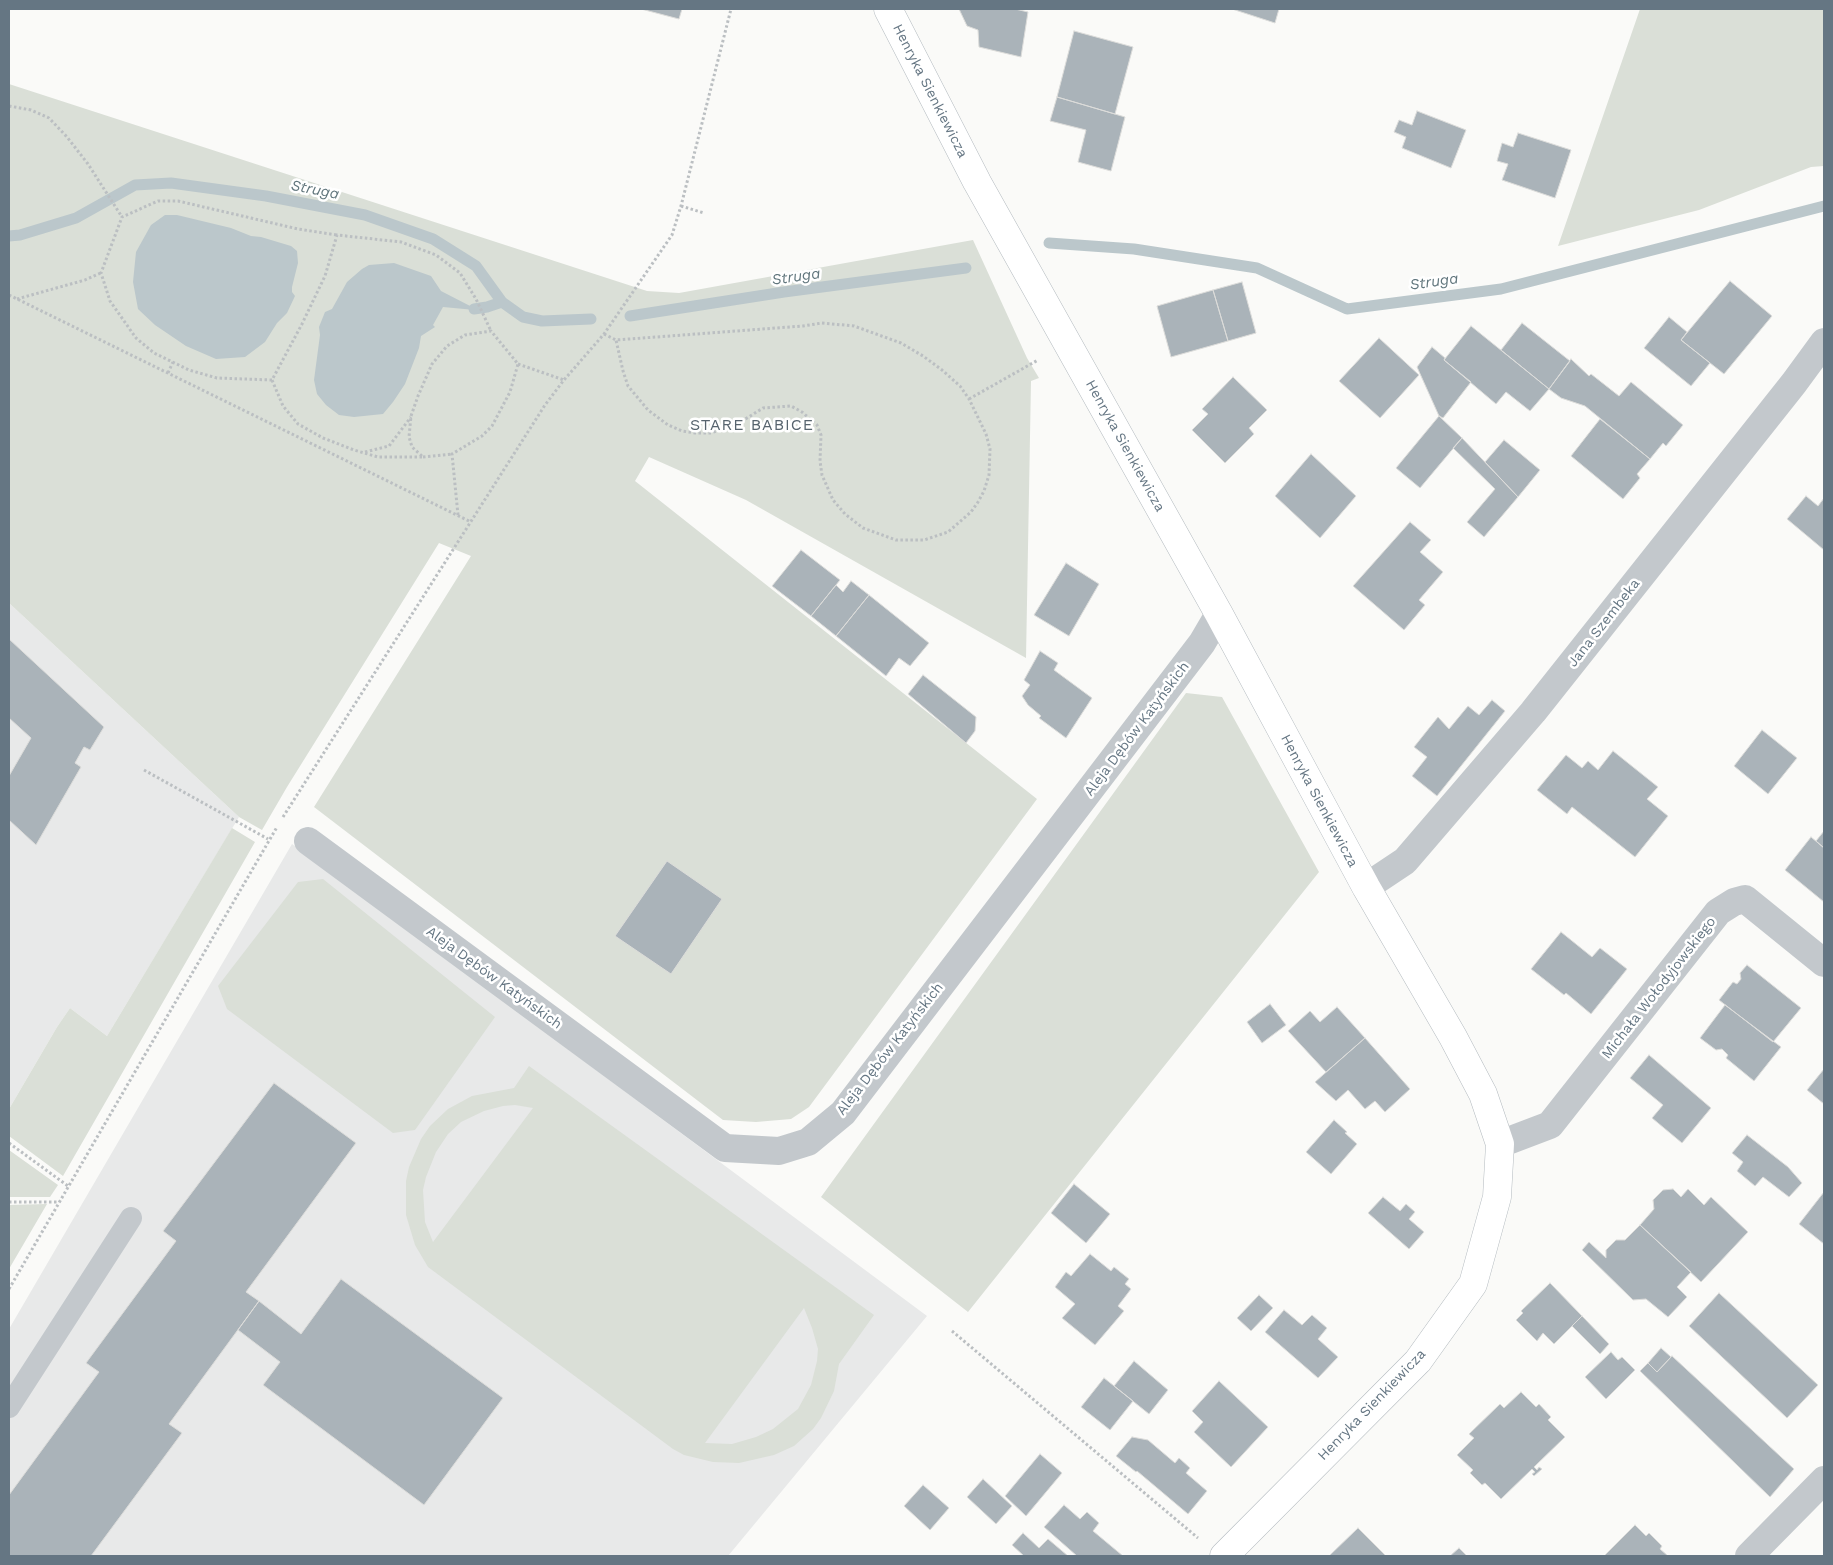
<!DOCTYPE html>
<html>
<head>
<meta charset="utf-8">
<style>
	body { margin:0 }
	#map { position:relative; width:1833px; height:1565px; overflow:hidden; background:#fafaf8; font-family:"Work Sans",sans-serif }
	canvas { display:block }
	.frame { position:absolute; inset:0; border:10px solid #657683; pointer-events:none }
</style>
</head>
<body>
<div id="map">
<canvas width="1833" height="1565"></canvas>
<div class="frame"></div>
</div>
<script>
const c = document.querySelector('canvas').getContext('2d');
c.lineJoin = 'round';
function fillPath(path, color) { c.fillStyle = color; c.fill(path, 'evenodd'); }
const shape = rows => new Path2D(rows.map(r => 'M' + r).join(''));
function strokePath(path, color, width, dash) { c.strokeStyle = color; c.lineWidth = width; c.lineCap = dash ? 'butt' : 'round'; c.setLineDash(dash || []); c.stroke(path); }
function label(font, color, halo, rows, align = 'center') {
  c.font = font + ' "Work Sans",sans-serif'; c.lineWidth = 5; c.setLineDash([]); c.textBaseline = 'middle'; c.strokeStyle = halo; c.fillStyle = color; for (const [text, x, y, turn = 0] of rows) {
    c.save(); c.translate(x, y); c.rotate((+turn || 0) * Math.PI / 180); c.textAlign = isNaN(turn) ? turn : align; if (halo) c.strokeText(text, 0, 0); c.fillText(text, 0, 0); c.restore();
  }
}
const built = shape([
	[9,603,239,817,107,1036,70,1008,57,1027,9,1109],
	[292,844,927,1316,728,1556,9,1556,9,1329]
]);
const green = shape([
	[1640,9,1824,9,1824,166,1811,167,1699,210,1558,246],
	[9,84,647,291,679,293,973,240,1027,358,1039,378,1031,381,1026,658,746,500,649,457,635,481,1037,799,809,1107,791,1119,756,1122,723,1120,314,807,471,556,439,543,287,787,262,830,239,817,9,603],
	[1186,693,1222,697,1319,872,968,1312,821,1197],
	[232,828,255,842,63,1176,9,1136,9,1109,57,1027,70,1008,107,1036],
	[323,879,495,1017,415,1130,393,1133,227,1009,218,986,298,882],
	[529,1066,874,1315,839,1364,834,1391,821,1418,813,1429,794,1446,774,1455,739,1463,713,1462,684,1455,673,1449,428,1267,415,1245,406,1215,406,1181,409,1167,421,1139,430,1126,448,1109,472,1096,514,1088],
	[515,1105,533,1108,433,1242,425,1222,423,1190,426,1177,436,1152,448,1134,461,1122,484,1111,503,1106],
	[804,1308,812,1328,818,1349,817,1361,811,1385,798,1409,773,1429,756,1437,732,1444,705,1443],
	[9,1150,58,1185,50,1197,9,1197],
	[47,1204,9,1269,9,1205]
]);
const water = shape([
	[165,215,177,215,231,228,251,236,261,237,291,246,297,251,298,263,292,287,292,292,295,296,287,313,277,323,265,342,245,357,216,359,186,346,155,325,138,309,133,282,136,252,151,225],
	[394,263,431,276,441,291,474,308,475,310,443,307,433,325,435,327,421,336,419,348,405,384,393,402,383,414,354,417,339,415,326,405,317,394,314,380,320,335,319,327,325,312,332,309,347,282,362,269,369,265]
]);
const stream = shape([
	[9,236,20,235,76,218,135,185,171,183,266,196,365,215,433,239,476,266,502,302,523,317,542,321,591,319],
	[1049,243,1134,249,1257,268,1347,309,1501,289,1824,206],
	[474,309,487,307,502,302],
	[630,316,784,292,966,268]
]);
const building = shape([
	[641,9,682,9,679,19,641,9],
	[959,9,1015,9,1028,12,1021,57,979,47,978,30,967,26,959,9],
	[1232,9,1279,9,1275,23,1232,9],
	[1074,31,1133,47,1115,114,1057,97,1074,31],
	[1057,97,1125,117,1111,171,1078,162,1086,130,1050,121,1057,97],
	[1417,111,1466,130,1451,168,1402,148,1406,137,1394,132,1399,120,1412,125,1417,111],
	[1518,133,1571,150,1555,198,1502,180,1508,164,1497,161,1502,143,1513,147,1518,133],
	[1730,281,1772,316,1724,374,1681,340,1730,281],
	[1242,282,1256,333,1228,341,1213,290,1242,282],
	[1213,290,1228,341,1171,357,1157,306,1213,290],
	[1669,317,1687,332,1681,340,1710,363,1691,386,1644,348,1669,317],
	[1522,323,1570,361,1549,389,1501,350,1522,323],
	[1471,326,1549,389,1530,411,1506,392,1496,404,1444,360,1471,326],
	[1379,338,1419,375,1380,418,1339,381,1379,338],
	[1432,347,1445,358,1444,360,1471,382,1443,418,1439,416,1417,367,1432,347],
	[1571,359,1589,376,1591,374,1619,396,1631,382,1683,425,1666,446,1663,443,1650,459,1585,406,1561,398,1549,389,1571,359],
	[1233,377,1267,410,1249,428,1254,434,1225,463,1192,430,1208,414,1202,409,1233,377],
	[1439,416,1462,438,1420,488,1396,468,1439,416],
	[1600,419,1650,459,1637,474,1640,478,1623,499,1571,456,1600,419],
	[1462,438,1518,497,1484,537,1467,522,1495,489,1453,448,1462,438],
	[1504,440,1540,470,1518,497,1485,462,1504,440],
	[1311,454,1356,496,1320,538,1275,496,1311,454],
	[1806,496,1818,506,1824,498,1824,550,1787,519,1806,496],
	[1410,522,1431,540,1420,552,1443,572,1419,600,1425,605,1404,630,1353,586,1410,522],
	[801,550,840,580,811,616,772,586,801,550],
	[1066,563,1099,584,1069,636,1034,615,1066,563],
	[851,581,869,595,836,636,811,616,836,585,843,592,851,581],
	[869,595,929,643,910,666,899,658,886,676,836,636,869,595],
	[9,639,104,727,90,750,84,747,75,763,81,767,36,845,9,820,9,776,31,738,9,718,9,639],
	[1040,651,1058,663,1054,670,1092,698,1066,738,1039,718,1041,716,1028,705,1022,696,1030,685,1024,680,1040,651],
	[923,675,976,717,975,731,966,743,908,694,923,675],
	[1492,700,1505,711,1437,796,1412,776,1427,757,1414,747,1438,717,1449,729,1468,706,1479,715,1492,700],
	[1762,730,1797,758,1768,794,1734,766,1762,730],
	[1613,751,1658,787,1647,799,1668,816,1635,857,1572,807,1567,814,1537,790,1566,755,1582,768,1588,761,1598,770,1613,751],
	[1824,831,1824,848,1816,841,1824,831],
	[1811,837,1824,848,1824,902,1785,870,1811,837],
	[667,861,722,899,671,974,615,936,667,861],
	[1561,932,1592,957,1600,948,1627,969,1591,1014,1566,993,1564,995,1531,969,1561,932],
	[1747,965,1801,1008,1773,1042,1719,1000,1733,982,1737,984,1741,979,1740,973,1747,965],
	[1270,1004,1286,1025,1262,1043,1247,1022,1270,1004],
	[1725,1005,1781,1047,1754,1081,1726,1058,1728,1055,1722,1049,1716,1050,1700,1038,1725,1005],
	[1337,1007,1365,1038,1326,1072,1288,1031,1310,1011,1320,1022,1337,1007],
	[1365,1038,1410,1089,1385,1112,1375,1101,1365,1109,1348,1090,1336,1101,1315,1082,1365,1038],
	[1649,1055,1711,1108,1682,1143,1652,1118,1663,1105,1630,1078,1649,1055],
	[1824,1069,1824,1104,1807,1090,1824,1069],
	[274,1083,356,1143,246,1292,259,1301,169,1424,182,1433,91,1556,9,1556,9,1495,99,1372,86,1363,176,1241,163,1231,274,1083],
	[1334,1120,1347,1132,1345,1133,1357,1144,1331,1174,1306,1152,1334,1120],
	[1747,1135,1788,1167,1802,1183,1789,1197,1763,1177,1755,1186,1737,1171,1743,1162,1732,1153,1747,1135],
	[1074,1184,1110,1214,1086,1243,1051,1213,1074,1184],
	[1673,1189,1681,1197,1688,1189,1704,1205,1711,1197,1748,1232,1701,1282,1640,1225,1654,1209,1653,1200,1663,1190,1673,1189],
	[1824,1192,1824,1244,1799,1224,1824,1192],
	[1383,1197,1400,1211,1406,1204,1415,1212,1409,1219,1424,1232,1409,1249,1368,1213,1383,1197],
	[1640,1225,1691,1272,1677,1287,1687,1297,1668,1317,1646,1299,1633,1300,1582,1250,1589,1242,1606,1258,1606,1250,1616,1240,1625,1240,1640,1225],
	[1090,1254,1111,1271,1114,1267,1129,1279,1125,1284,1131,1289,1118,1306,1124,1311,1095,1345,1062,1318,1075,1304,1055,1287,1066,1272,1071,1276,1090,1254],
	[341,1279,503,1398,424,1505,263,1385,280,1362,238,1330,259,1301,301,1334,341,1279],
	[1550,1283,1582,1316,1554,1344,1543,1333,1537,1341,1516,1320,1523,1313,1521,1311,1550,1283],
	[1719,1293,1818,1385,1787,1418,1689,1326,1719,1293],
	[1259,1295,1273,1308,1251,1331,1237,1318,1259,1295],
	[1284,1310,1302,1325,1312,1315,1327,1328,1318,1339,1338,1357,1318,1378,1265,1332,1284,1310],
	[1582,1316,1609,1344,1600,1354,1572,1326,1582,1316],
	[1661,1348,1671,1357,1657,1372,1648,1363,1661,1348],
	[1611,1352,1618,1360,1622,1357,1635,1370,1606,1399,1585,1377,1611,1352],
	[1672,1356,1794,1469,1770,1497,1640,1371,1648,1363,1657,1372,1672,1356],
	[1134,1361,1168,1390,1149,1414,1114,1386,1134,1361],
	[1104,1378,1133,1401,1110,1430,1081,1407,1104,1378],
	[1219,1381,1268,1427,1231,1467,1194,1432,1203,1422,1192,1411,1219,1381],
	[1521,1392,1536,1407,1539,1404,1551,1417,1548,1420,1565,1437,1534,1467,1537,1470,1539,1467,1542,1469,1534,1476,1532,1474,1535,1472,1532,1469,1501,1499,1485,1483,1482,1485,1470,1473,1473,1470,1457,1455,1474,1438,1469,1434,1500,1404,1504,1408,1521,1392],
	[1132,1437,1148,1440,1175,1463,1179,1458,1190,1468,1186,1473,1207,1491,1188,1514,1137,1471,1136,1472,1116,1456,1132,1437],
	[1040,1454,1062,1473,1026,1516,1005,1496,1040,1454],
	[983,1479,1012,1506,996,1524,967,1497,983,1479],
	[923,1485,949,1508,930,1530,904,1506,923,1485],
	[1064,1505,1080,1519,1087,1512,1099,1523,1093,1531,1123,1556,1077,1556,1044,1527,1064,1505],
	[1635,1525,1646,1536,1649,1533,1662,1546,1660,1549,1668,1556,1604,1556,1635,1525],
	[1358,1528,1386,1556,1329,1556,1358,1528],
	[1023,1533,1039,1548,1048,1539,1068,1556,1024,1556,1012,1545,1023,1533],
	[1459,1548,1467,1556,1450,1556,1459,1548]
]);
const path = shape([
	[9,106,31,110,49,118,67,137,88,164,122,217],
	[681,206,704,213],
	[9,295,471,522],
	[17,299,85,280,101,273],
	[822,323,854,326,901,343,923,356,942,370,960,386,969,399,986,434,990,449,989,475,984,491,978,502,971,512,948,532,924,540,896,540,863,528,845,514,833,500,822,475,820,461,821,435,817,425,802,412,791,406,763,408,739,423,711,433,695,433,682,431,668,425,648,410,628,386,623,371,616,340,803,326,822,323],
	[604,334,616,340],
	[518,364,564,380],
	[168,373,173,362],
	[272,380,217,378,189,370,154,353,136,338,110,301,101,273,122,217,158,201,178,201,298,229,337,235],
	[969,399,1038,360],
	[365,452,389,446,411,417],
	[423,457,452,454],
	[458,515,452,454,482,436,492,426,510,392,518,364,491,331,465,335,447,346,432,364,418,396,411,416,409,437,412,447,423,457,378,457,354,450,323,438,298,424,283,406,272,380,302,324,325,276,337,235,401,242,436,255,460,273,476,299,491,331],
	[144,770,268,839],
	[283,817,545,405,564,380,604,334,672,235,681,206,731,9],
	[9,1143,68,1186],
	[9,1202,58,1202],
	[9,1289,277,827],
	[952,1331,1198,1538]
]);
const lane = shape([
	[9,1407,131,1218]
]);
const street = shape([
	[308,841,725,1148,779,1151,808,1142,843,1113,1202,643,1219,614],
	[1366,887,1405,861,1533,712,1794,383,1824,342],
	[1500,1144,1550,1125,1718,912,1734,902,1745,899,1824,963],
	[1749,1556,1824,1480]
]);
const secondary = shape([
	[888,9,977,182,1219,614,1366,887,1453,1037,1483,1094,1500,1144,1497,1197,1473,1284,1418,1361,1224,1556]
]);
const streetNames = [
	["Henryka Sienkiewicza",930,91,63],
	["Henryka Sienkiewicza",1125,446,61],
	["Jana Szembeka",1604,623,-52],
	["Aleja Dębów Katyńskich",1137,729,-53],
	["Henryka Sienkiewicza",1319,801,62],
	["Aleja Dębów Katyńskich",494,978,36],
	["Michała Wołodyjowskiego",1659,988,-52],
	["Aleja Dębów Katyńskich",890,1049,-52],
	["Henryka Sienkiewicza",1372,1405,-46]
];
const waterNames = [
	["Struga",315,190,11],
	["Struga",796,277,-8],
	["Struga",1434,282,-8]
];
const quarterNames = [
	["STARE BABICE",752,425]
];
fillPath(built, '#e8e9e9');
fillPath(green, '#dadfd7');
fillPath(water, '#bbc7cb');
strokePath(stream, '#bbc7cb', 11);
fillPath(building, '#aab3b9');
strokePath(building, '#dcdcda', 1);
strokePath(secondary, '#b3babf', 29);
strokePath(path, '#bbbfc2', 3, [2.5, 2.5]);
strokePath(lane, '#c3c8cc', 22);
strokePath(street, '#c3c8cc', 28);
strokePath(secondary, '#fff', 28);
label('14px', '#657683', '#fff', streetNames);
label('italic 15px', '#60757c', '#fff', waterNames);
c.letterSpacing = '1px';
label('16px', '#57646e', '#fff', quarterNames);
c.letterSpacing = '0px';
</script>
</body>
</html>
